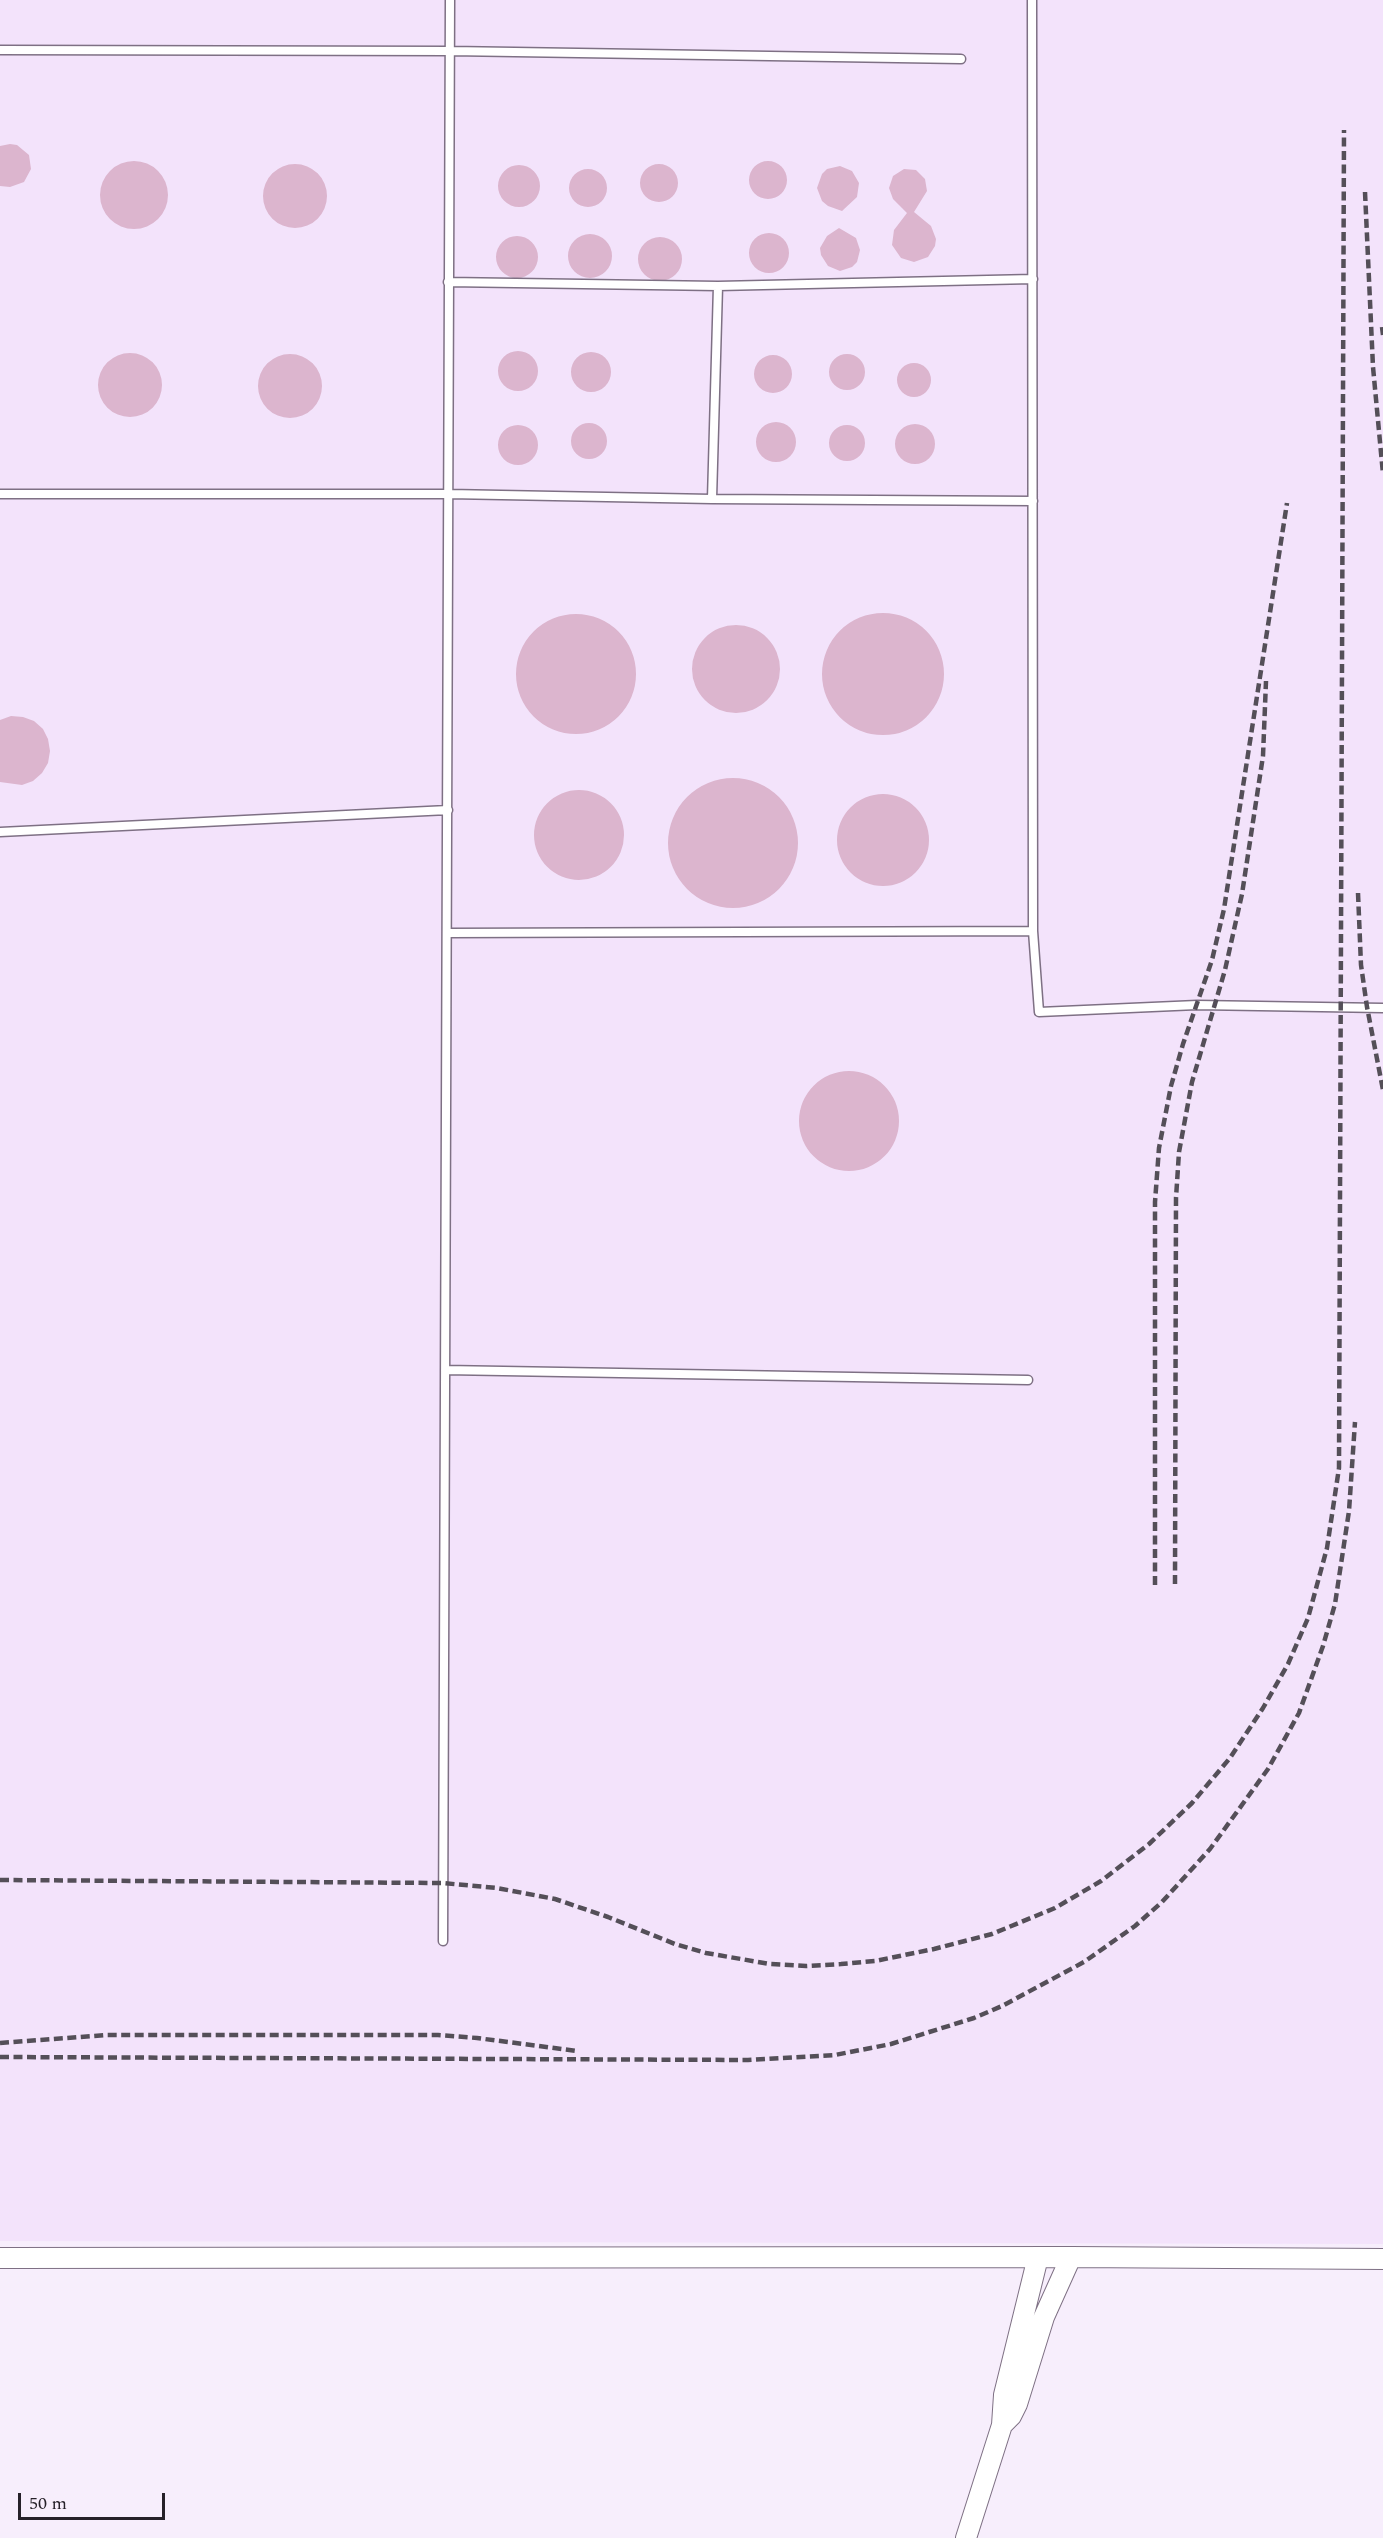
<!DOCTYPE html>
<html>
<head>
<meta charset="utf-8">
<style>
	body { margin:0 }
	#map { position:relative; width:1383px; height:2538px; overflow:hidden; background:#f7eefc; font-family:Spectral,serif }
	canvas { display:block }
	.scale { position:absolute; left:18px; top:2493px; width:147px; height:27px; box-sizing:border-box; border:3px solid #262129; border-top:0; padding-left:8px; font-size:18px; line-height:21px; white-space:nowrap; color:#262129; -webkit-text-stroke:4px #f7eefc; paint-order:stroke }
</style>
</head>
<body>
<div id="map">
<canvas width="1383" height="2538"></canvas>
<div class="scale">50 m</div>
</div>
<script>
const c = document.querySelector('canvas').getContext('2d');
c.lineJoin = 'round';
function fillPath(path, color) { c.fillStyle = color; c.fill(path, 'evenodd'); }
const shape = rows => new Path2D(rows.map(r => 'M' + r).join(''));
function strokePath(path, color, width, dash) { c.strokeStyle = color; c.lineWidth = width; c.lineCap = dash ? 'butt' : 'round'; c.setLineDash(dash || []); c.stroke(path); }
const built = shape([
	[0,0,1383,0,1383,2244,0,2241]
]);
const building = shape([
	[10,144,17,145,29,155,31,169,24,182,10,187,0,186,0,146],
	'749 180a19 19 0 1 1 38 0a19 19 0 1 1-38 0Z',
	'100 195a34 34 0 1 1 68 0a34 34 0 1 1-68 0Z',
	'263 196a32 32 0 1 1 64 0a32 32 0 1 1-64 0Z',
	'640 183a19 19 0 1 1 38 0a19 19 0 1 1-38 0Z',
	'498 186a21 21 0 1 1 42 0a21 21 0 1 1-42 0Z',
	[840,166,852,171,859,183,857,197,842,211,828,206,822,201,817,188,822,174,827,169],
	'569 188a19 19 0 1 1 38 0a19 19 0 1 1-38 0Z',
	[904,169,916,170,925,179,927,191,914,212,931,226,936,239,935,246,928,257,914,262,901,258,892,245,894,230,907,213,893,199,889,188,893,176],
	[839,228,856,238,860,250,857,262,852,267,840,271,828,266,821,255,820,248,827,236],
	'749 253a20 20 0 1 1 40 0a20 20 0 1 1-40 0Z',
	'568 256a22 22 0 1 1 44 0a22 22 0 1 1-44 0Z',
	'496 257a21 21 0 1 1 42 0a21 21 0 1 1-42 0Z',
	'638 259a22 22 0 1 1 44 0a22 22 0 1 1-44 0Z',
	'498 371a20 20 0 1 1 40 0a20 20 0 1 1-40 0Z',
	'571 372a20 20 0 1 1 40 0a20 20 0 1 1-40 0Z',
	'98 385a32 32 0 1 1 64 0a32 32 0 1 1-64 0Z',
	'258 386a32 32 0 1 1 64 0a32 32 0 1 1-64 0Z',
	'829 372a18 18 0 1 1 36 0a18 18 0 1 1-36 0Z',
	'754 374a19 19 0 1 1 38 0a19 19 0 1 1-38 0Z',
	'897 380a17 17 0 1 1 34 0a17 17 0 1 1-34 0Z',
	'756 442a20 20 0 1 1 40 0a20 20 0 1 1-40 0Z',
	'571 441a18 18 0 1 1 36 0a18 18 0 1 1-36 0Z',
	'895 444a20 20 0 1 1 40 0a20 20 0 1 1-40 0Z',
	'498 445a20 20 0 1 1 40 0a20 20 0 1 1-40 0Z',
	'829 443a18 18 0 1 1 36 0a18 18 0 1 1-36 0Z',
	'822 674a61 61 0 1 1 122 0a61 61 0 1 1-122 0Z',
	'516 674a60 60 0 1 1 120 0a60 60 0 1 1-120 0Z',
	'692 669a44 44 0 1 1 88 0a44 44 0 1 1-88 0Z',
	[11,716,23,717,34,721,43,729,48,739,50,751,48,763,42,773,33,781,22,785,0,782,0,720],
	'668 843a65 65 0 1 1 130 0a65 65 0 1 1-130 0Z',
	'534 835a45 45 0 1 1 90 0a45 45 0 1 1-90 0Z',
	'837 840a46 46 0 1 1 92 0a46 46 0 1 1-92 0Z',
	'799 1121a50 50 0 1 1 100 0a50 50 0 1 1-100 0Z'
]);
const service = shape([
	[1032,0,1033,931,1039,1012,1197,1005,1383,1008],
	[0,50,451,51,961,59],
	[448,282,718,286,1033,279],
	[0,494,449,494,712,499,1033,501],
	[712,499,718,286],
	[0,832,448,810],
	[449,933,1033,931],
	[445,1370,1028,1380],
	[443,1941,450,0]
]);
const tertiary = shape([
	[0,2258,1071,2257,1383,2259],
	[1002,2425,1011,2416,1017,2404,1044,2317,1071,2257],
	[966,2538,1002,2425,1004,2395,1038,2257]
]);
const rail = shape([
	[1365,192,1373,367,1383,474],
	[1382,327,1383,335],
	[1358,893,1361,965,1367,1007,1383,1090],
	[1175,1584,1176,1198,1179,1152,1192,1082,1225,970,1242,894,1263,756,1266,681],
	[1155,1585,1155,1202,1159,1148,1171,1086,1183,1044,1212,960,1224,909,1287,503],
	[0,1880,442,1883,497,1888,555,1899,608,1917,675,1944,706,1953,770,1964,806,1966,841,1964,875,1961,934,1949,992,1934,1055,1908,1101,1881,1149,1844,1192,1803,1230,1758,1263,1708,1288,1664,1308,1618,1327,1548,1339,1468,1344,130],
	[0,2043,106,2035,438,2035,477,2038,577,2051],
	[0,2057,748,2060,835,2055,891,2044,974,2018,1002,2006,1084,1962,1135,1926,1162,1902,1210,1849,1268,1769,1299,1713,1323,1646,1335,1604,1349,1511,1355,1422]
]);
fillPath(built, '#f3e3fb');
fillPath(building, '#dcb5ce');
strokePath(service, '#7e7084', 11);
strokePath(tertiary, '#7e7084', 22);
strokePath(service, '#fff', 8);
strokePath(tertiary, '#fff', 20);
strokePath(rail, '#544f58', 4.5, [9, 4.5]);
</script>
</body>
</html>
